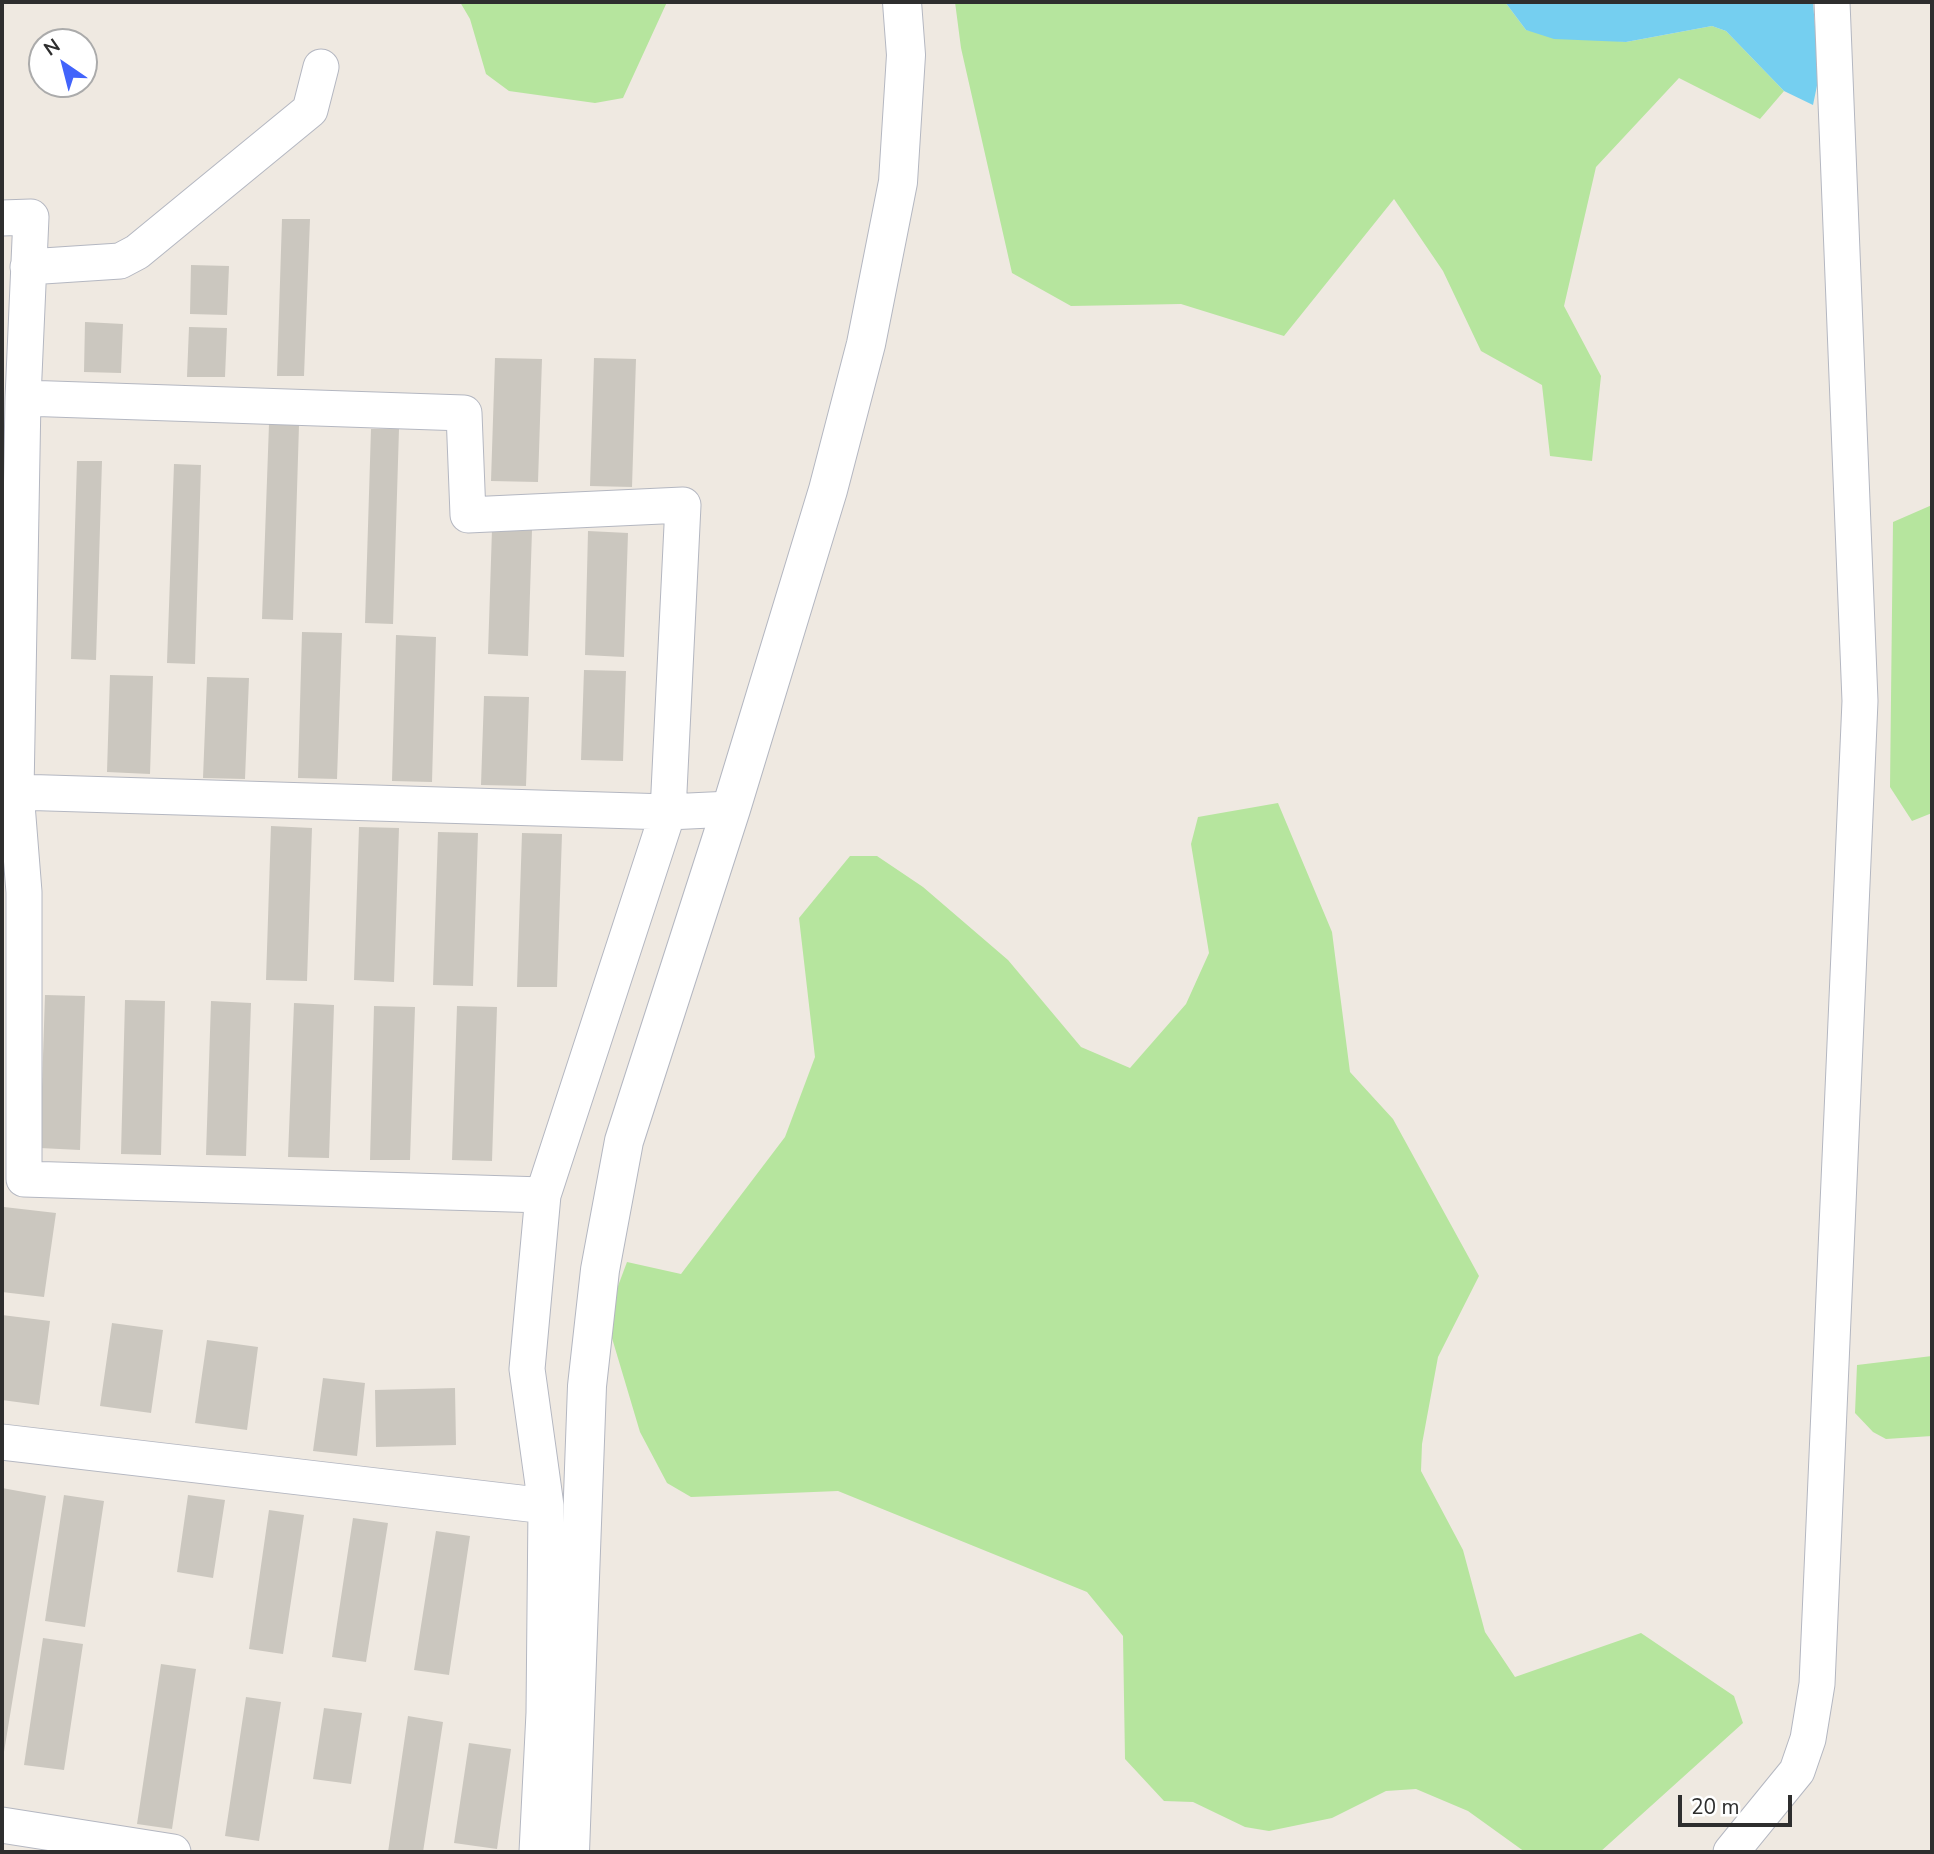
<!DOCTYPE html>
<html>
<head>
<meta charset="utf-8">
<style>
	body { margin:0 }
	#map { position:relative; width:1934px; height:1854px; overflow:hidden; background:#efe9e1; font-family:"Nunito Sans",sans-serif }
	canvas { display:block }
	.frame { position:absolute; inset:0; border:4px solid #2e2e2e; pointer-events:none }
	.north { position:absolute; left:28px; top:28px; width:70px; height:70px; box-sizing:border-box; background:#fff; border:2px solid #ababab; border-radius:50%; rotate:325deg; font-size:19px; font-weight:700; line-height:28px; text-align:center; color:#2e2e2e }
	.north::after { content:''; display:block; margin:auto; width:24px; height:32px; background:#4264fb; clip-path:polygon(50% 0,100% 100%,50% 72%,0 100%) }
	.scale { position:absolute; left:1678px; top:1795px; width:114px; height:32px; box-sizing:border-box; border:4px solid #2e2e2e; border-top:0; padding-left:9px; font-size:21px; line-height:24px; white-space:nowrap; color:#2e2e2e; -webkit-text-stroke:5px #fff; paint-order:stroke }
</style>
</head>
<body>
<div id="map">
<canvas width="1934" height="1854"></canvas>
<div class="frame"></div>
<div class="north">N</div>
<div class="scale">20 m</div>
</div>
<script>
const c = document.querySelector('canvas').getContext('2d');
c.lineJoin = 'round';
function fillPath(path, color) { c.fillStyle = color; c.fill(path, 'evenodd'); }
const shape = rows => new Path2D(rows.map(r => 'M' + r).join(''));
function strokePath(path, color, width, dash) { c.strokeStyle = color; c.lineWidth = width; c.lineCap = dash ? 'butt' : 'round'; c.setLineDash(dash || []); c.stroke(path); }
const green = shape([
	[460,2,667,2,623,98,595,103,509,91,486,74,470,19],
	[955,2,1505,2,1526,30,1626,42,1712,26,1726,31,1784,91,1760,119,1679,78,1596,167,1564,306,1601,376,1592,461,1550,456,1542,385,1481,351,1443,271,1394,199,1284,336,1181,304,1071,306,1012,273,961,48],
	[1932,505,1932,813,1912,821,1890,787,1893,522],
	[1278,803,1332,932,1350,1072,1393,1119,1479,1276,1438,1357,1422,1444,1421,1471,1463,1550,1485,1632,1515,1677,1641,1633,1734,1696,1743,1723,1600,1852,1525,1852,1468,1811,1416,1789,1386,1791,1332,1818,1269,1831,1245,1827,1193,1802,1164,1801,1125,1759,1123,1636,1087,1592,838,1491,691,1497,667,1483,640,1432,606,1318,627,1262,681,1274,785,1137,815,1057,799,918,850,856,877,856,923,887,1008,960,1081,1047,1130,1068,1186,1004,1209,953,1191,844,1198,817],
	[1932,1356,1932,1436,1886,1439,1873,1432,1855,1413,1857,1365]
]);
const water = shape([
	[1505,2,1813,2,1819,76,1813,105,1784,91,1726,31,1712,26,1626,42,1554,39,1526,30]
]);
const building = shape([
	[282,219,310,219,304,376,277,376],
	[191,265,229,266,227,315,190,314],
	[85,322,123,324,121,373,84,372],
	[189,327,227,328,225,377,187,377],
	[495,358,542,359,538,482,491,481],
	[594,358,636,359,632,487,590,486],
	[269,424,299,425,293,620,262,619],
	[371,429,399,429,393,624,365,623],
	[77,461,102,461,96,660,71,659],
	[174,464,201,465,195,664,167,663],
	[492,529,532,530,528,656,488,654],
	[588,531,628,533,624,657,585,655],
	[302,632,342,633,337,779,298,778],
	[396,635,436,637,432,782,392,781],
	[584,670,626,671,623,761,581,760],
	[110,675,153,676,150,774,107,772],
	[207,677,249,678,245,779,203,778],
	[484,696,529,697,526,786,481,785],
	[271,826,312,828,307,981,266,980],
	[359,827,399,828,394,982,354,980],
	[438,832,478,833,473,986,433,985],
	[522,833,562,834,557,987,517,987],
	[45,995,85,996,80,1150,40,1148],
	[125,1000,165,1001,161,1155,121,1154],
	[211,1001,251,1003,246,1156,206,1155],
	[294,1003,334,1005,329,1158,288,1157],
	[374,1006,415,1007,410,1160,370,1160],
	[457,1006,497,1007,492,1161,452,1160],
	[4,1207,56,1213,44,1297,2,1292,2,1224],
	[2,1315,50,1321,39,1405,2,1400],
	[112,1323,163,1330,151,1413,100,1406],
	[207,1340,258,1347,247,1430,195,1423],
	[323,1378,365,1383,357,1456,313,1451],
	[455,1388,456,1445,376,1447,375,1390],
	[2,1488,46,1496,3,1758,2,1758],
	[64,1495,104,1501,85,1627,45,1621],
	[188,1495,225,1500,213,1578,177,1572],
	[269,1510,304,1515,283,1654,249,1649],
	[353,1518,388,1523,366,1662,332,1657],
	[436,1531,470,1536,449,1675,414,1670],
	[43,1638,83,1644,64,1770,24,1765],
	[161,1664,196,1669,172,1829,137,1824],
	[246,1697,281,1702,259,1841,225,1836],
	[324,1708,362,1713,351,1784,313,1779],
	[408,1716,443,1722,423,1852,388,1852],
	[469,1743,511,1749,497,1849,454,1843]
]);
const street = shape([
	[2,218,31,217,23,398,16,792,24,892,24,1179,543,1195],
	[28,267,120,261,137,252,310,110,321,67],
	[23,398,464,413,468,515,683,505,668,812,543,1195,527,1369,546,1506,544,1713,537,1852],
	[16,792,668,812,731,809],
	[2,1442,546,1506],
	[2,1825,173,1852],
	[1731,1852,1797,1771,1808,1739,1817,1684,1860,701,1832,2]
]);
const secondary = shape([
	[570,1852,587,1386,600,1270,624,1141,731,809,828,490,866,344,898,182,906,55,902,2]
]);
fillPath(green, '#b6e59e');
fillPath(water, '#75cff0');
fillPath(building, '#cbc7bf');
strokePath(street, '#b4b7c1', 37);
strokePath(secondary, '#b4b7c1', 40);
strokePath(street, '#fff', 35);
strokePath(secondary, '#fff', 38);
</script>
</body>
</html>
